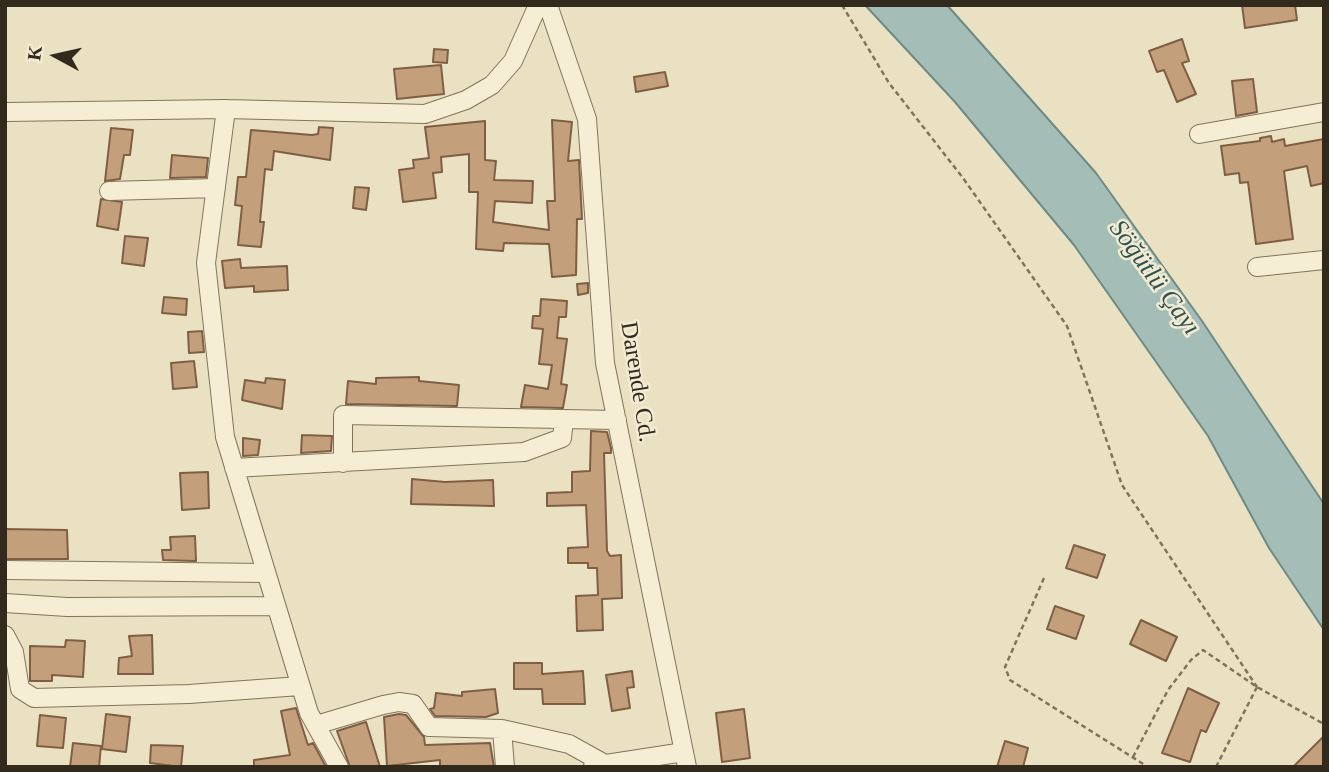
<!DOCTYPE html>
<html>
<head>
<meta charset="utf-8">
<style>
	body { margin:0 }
	#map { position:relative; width:1329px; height:772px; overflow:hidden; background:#eae1c3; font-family:Georgia,serif }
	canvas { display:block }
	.frame { position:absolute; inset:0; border:7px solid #332a1e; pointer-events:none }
	.north { position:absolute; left:21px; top:21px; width:70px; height:70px; -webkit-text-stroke:5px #f2ebd2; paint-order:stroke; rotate:278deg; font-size:19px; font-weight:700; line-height:28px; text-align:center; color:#332a1e }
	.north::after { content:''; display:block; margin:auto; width:24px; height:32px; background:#332a1e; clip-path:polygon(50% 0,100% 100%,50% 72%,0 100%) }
</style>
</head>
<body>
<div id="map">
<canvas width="1329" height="772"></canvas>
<div class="frame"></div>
<div class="north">K</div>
</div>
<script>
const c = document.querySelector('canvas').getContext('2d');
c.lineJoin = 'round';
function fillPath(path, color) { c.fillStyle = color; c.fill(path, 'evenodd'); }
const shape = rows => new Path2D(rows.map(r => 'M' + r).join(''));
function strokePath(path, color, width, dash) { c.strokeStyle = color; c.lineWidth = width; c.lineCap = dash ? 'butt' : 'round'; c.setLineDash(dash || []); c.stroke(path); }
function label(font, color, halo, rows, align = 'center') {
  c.font = font + ' Georgia,serif'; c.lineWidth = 5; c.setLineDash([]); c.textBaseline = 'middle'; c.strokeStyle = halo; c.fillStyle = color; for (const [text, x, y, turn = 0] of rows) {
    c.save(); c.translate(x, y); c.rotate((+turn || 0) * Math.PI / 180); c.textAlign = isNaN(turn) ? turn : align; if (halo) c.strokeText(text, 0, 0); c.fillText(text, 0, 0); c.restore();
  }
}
const water = shape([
	[865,5,947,5,1096,173,1202,321,1324,504,1324,630,1269,548,1208,436,1074,245,955,102,865,5]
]);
const building = shape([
	[1242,5,1295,5,1297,20,1245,28,1242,5],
	[1182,39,1189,61,1182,63,1196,94,1177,102,1164,70,1157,72,1149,51,1182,39],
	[434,49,448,50,447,63,433,62,434,49],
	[441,65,444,94,397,99,394,69,441,65],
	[665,72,668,86,636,92,634,77,665,72],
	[1253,79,1257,112,1236,116,1232,81,1253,79],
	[552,120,572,122,568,161,579,160,582,219,577,219,576,275,552,277,549,244,504,243,503,251,476,249,478,192,469,192,469,154,441,157,442,172,433,173,436,198,403,202,399,170,414,168,413,160,429,158,425,127,485,121,485,160,496,161,494,180,533,181,532,203,495,201,493,222,549,230,547,201,555,201,552,120],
	[319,127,333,128,330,160,274,151,272,170,265,169,260,222,264,222,261,247,238,245,242,206,235,205,238,177,246,177,251,130,312,135,318,134,319,127],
	[111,128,133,130,130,155,124,155,120,179,105,181,111,128],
	[1271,136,1272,142,1284,139,1285,146,1324,139,1324,183,1311,186,1307,166,1284,171,1293,239,1256,244,1248,182,1240,183,1239,173,1225,175,1221,146,1260,141,1260,138,1271,136],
	[172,155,208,158,206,177,170,178,172,155],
	[355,187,369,188,366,210,353,208,355,187],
	[101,199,122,202,118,230,97,226,101,199],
	[125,236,148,238,144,266,122,263,125,236],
	[240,259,241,268,287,266,288,290,254,292,254,286,225,288,222,261,240,259],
	[588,283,588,293,578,295,577,284,588,283],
	[164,297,187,299,186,315,162,313,164,297],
	[541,299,567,301,566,317,559,317,557,338,567,339,561,384,567,385,563,408,521,407,525,385,548,389,552,365,539,364,543,329,532,328,533,316,540,316,541,299],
	[202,331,204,352,189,353,188,332,202,331],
	[194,361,197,387,173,389,171,363,194,361],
	[419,377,419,381,459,385,457,406,346,404,348,381,376,384,376,378,419,377],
	[266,378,285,380,282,409,242,400,245,380,265,383,266,378],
	[591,431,607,432,611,448,611,453,604,453,607,551,610,556,621,555,622,598,602,599,603,630,577,631,576,596,598,595,597,568,588,568,588,563,568,563,568,548,588,547,586,505,547,506,547,493,572,492,572,472,590,471,591,431],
	[302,435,332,436,331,451,301,453,302,435],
	[243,438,260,440,258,455,243,456,243,438],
	[208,472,209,508,182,510,180,473,208,472],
	[412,479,445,482,493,480,494,506,411,504,412,479],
	[5,529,67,530,68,559,5,559,5,529],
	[195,536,196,561,163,560,162,550,171,550,170,537,195,536],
	[1074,545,1105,555,1097,578,1066,568,1074,545],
	[1055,606,1084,616,1076,639,1047,629,1055,606],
	[1141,620,1177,637,1166,661,1130,644,1141,620],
	[152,635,153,674,118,674,119,658,132,656,129,636,152,635],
	[66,640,85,641,83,677,52,675,52,681,30,681,30,646,65,647,66,640],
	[514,663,542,663,542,674,583,671,585,704,543,704,542,689,514,689,514,663],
	[632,671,634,687,627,688,630,708,612,711,606,675,632,671],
	[1188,688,1219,703,1206,732,1201,730,1190,762,1162,753,1188,688],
	[495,689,498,713,486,717,435,716,430,709,434,708,436,693,462,696,462,692,495,689],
	[296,708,308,745,313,743,326,767,254,767,254,760,290,755,281,711,296,708],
	[744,709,750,758,722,762,716,713,744,709],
	[106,714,130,717,126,752,102,749,106,714],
	[399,714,406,715,424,737,425,745,490,743,494,767,440,767,440,760,387,766,384,717,399,714],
	[40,715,66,718,63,748,37,746,40,715],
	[366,722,380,767,350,767,337,731,366,722],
	[1324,736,1324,767,1293,767,1324,736],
	[1005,741,1028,748,1023,767,997,767,1005,741],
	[73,743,101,746,99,767,70,767,73,743],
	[151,745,183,746,181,767,150,763,151,745]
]);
const path = shape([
	[842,5,889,83,963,178,1067,326,1122,485,1257,687],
	[1044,578,1005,667,1010,680,1148,767],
	[1133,757,1168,690,1191,660,1203,650,1257,687,1324,724],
	[1216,767,1257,687]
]);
const minor = shape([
	[548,5,587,119,605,363,687,767],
	[226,109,206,263,225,437,309,713,339,767],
	[5,112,226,109,425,114,466,100,492,85,513,61,538,5],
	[1199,134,1324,112],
	[109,191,216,188],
	[1257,267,1324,260],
	[343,463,343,415,617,420],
	[234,468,524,452,562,438,564,420],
	[5,570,266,573],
	[5,603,67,607,276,606],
	[5,635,14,652,20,689,34,698,189,694,300,686],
	[316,725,383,705,399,702,413,704,429,727,502,729,505,767],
	[502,729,569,744,605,764],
	[593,766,684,752]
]);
const streetNames = [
	["Darende Cd.",637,382,81]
];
const waterNames = [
	["Söğütlü Çayı",1154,278,54]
];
fillPath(water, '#a5bdb7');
strokePath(water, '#6d8a85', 2);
fillPath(building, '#c49f7c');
strokePath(building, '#7f5f44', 2);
strokePath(minor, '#82735c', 20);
strokePath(path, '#82735c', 2.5, [5, 3.5]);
strokePath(minor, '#f5eed5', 18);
label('24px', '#332a1e', '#f2ebd2', streetNames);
label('italic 26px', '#2f5252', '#f2ebd2', waterNames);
</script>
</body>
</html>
